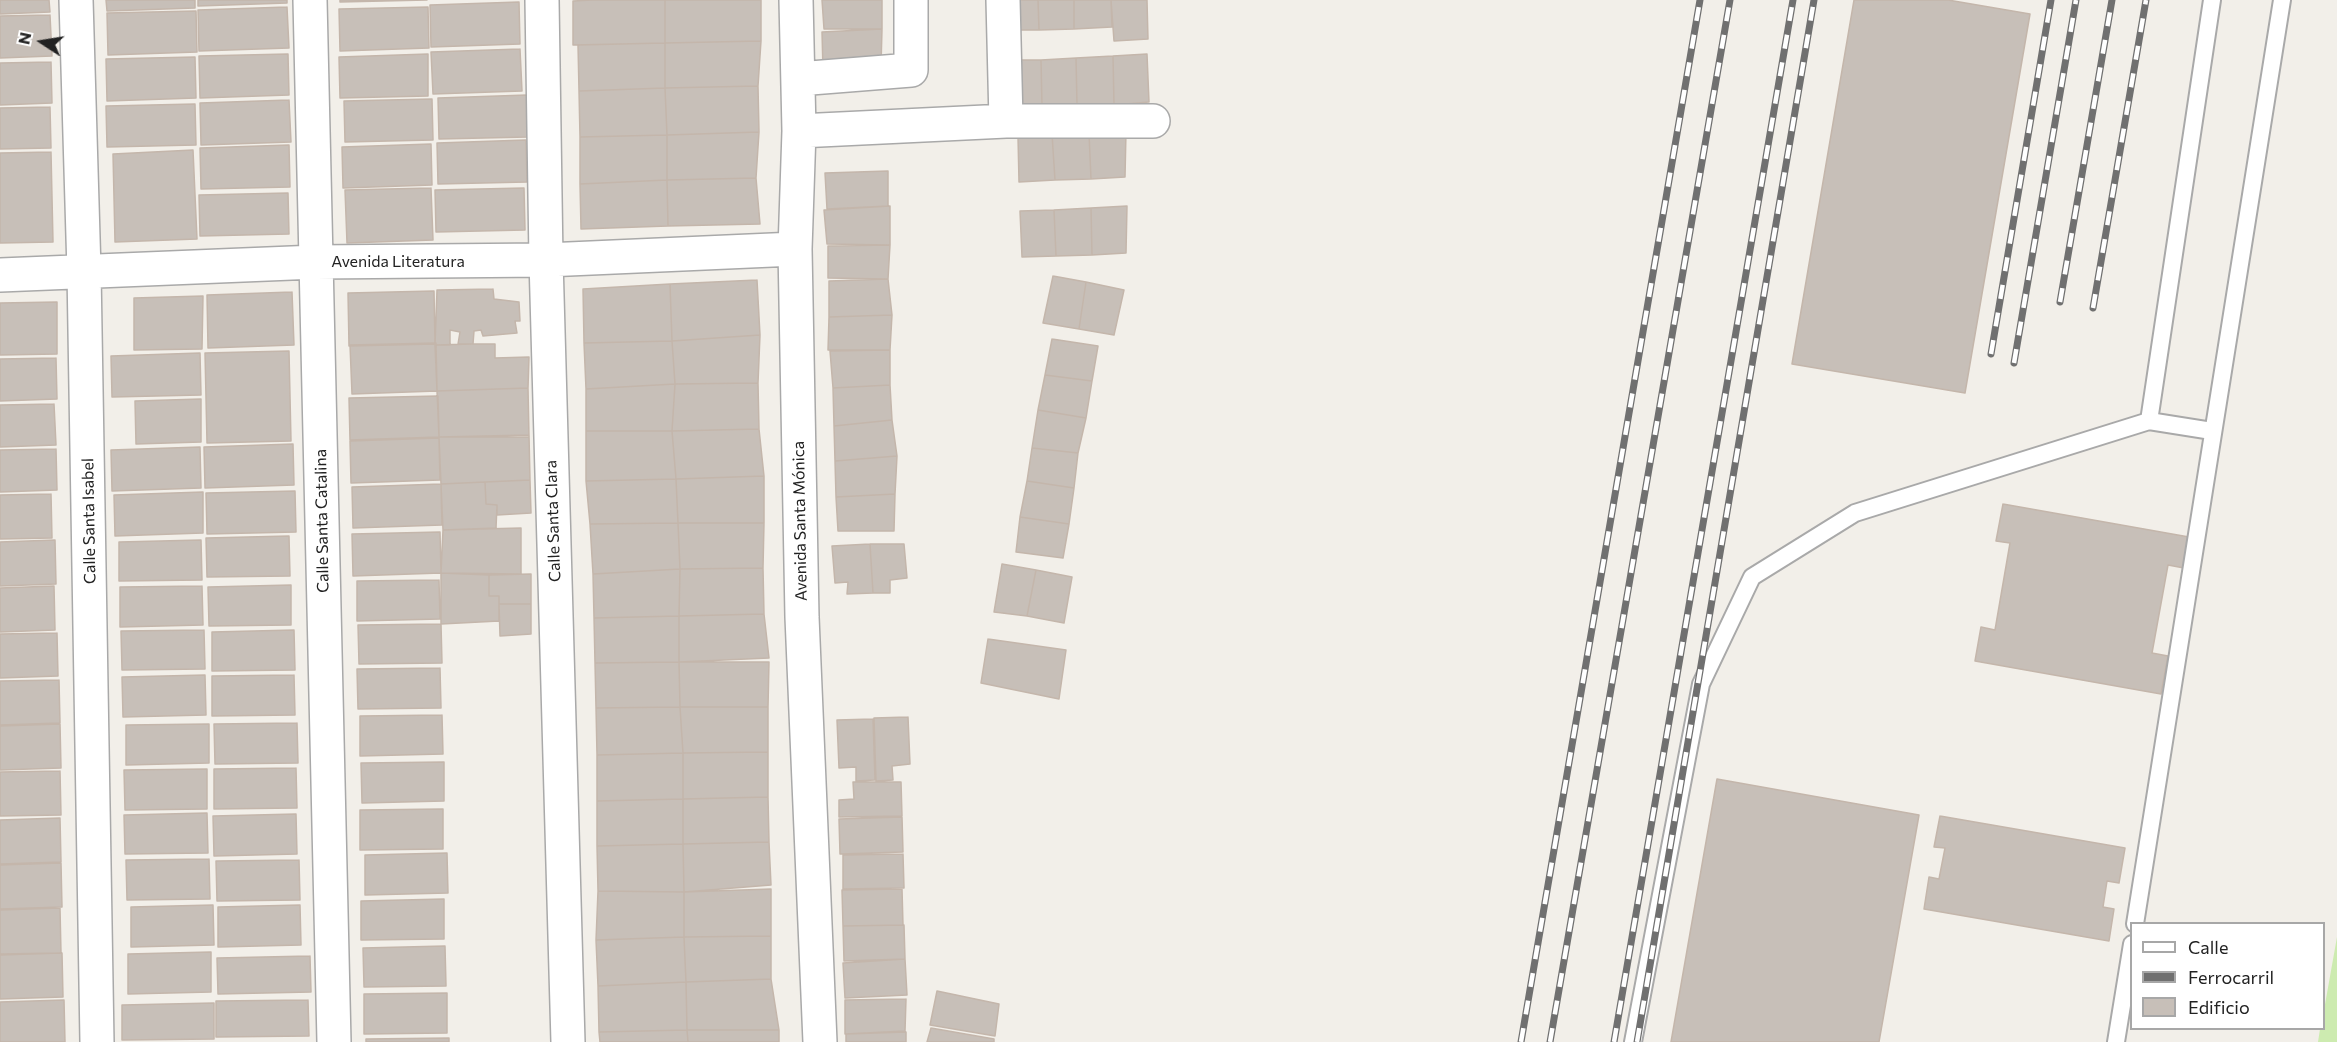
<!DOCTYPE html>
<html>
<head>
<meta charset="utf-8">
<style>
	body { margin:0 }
	#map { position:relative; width:2337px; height:1042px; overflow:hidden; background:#f2efe9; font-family:Commissioner,sans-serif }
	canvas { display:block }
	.legend { position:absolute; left:2130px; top:922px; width:195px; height:108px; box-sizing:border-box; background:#fff; border:2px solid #a7a7a7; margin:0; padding:8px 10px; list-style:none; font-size:18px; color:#222 }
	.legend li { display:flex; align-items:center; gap:12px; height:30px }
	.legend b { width:30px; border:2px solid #a7a7a7 }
	.north { position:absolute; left:12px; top:12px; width:60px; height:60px; -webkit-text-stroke:4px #fff; paint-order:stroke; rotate:282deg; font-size:16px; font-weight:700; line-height:24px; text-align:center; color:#222 }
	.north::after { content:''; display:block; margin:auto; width:21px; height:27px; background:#222; clip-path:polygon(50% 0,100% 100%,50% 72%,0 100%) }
</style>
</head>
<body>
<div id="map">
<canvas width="2337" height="1042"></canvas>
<ul class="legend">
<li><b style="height:8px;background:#fff"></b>Calle</li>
<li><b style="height:8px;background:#707070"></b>Ferrocarril</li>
<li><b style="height:16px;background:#c7bfb8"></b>Edificio</li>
</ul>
<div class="north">N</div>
</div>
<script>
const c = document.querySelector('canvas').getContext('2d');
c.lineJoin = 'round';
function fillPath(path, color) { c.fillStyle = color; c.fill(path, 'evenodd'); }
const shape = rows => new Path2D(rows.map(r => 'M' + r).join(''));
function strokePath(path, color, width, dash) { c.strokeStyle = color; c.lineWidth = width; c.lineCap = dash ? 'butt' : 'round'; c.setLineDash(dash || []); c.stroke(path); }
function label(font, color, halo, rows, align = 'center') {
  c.font = font + ' Commissioner,sans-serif'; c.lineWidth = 4.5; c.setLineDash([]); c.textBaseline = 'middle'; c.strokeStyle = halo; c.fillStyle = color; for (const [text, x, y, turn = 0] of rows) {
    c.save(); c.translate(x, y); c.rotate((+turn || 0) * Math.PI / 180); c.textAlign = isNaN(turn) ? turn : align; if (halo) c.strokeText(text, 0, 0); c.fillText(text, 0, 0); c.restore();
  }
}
const grass = shape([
	[2337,937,2337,1042,2318,1042,2320,1029,2324,1028,2324,1010]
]);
const building = shape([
	[0,0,49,0,50,12,0,14,0,0],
	[106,0,195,0,195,8,107,11,106,0],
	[198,0,287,0,287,3,198,6,198,0],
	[340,0,427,0,340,2,340,0],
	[592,0,665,0,665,43,573,45,573,1,592,0],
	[665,0,761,0,761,41,665,43,665,0],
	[822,0,882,0,882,29,824,29,822,0],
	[1005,0,1038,0,1039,30,1005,30,1005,0],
	[1038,0,1074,0,1074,29,1039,30,1038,0],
	[1074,0,1111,0,1112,27,1074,29,1074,0],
	[1111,0,1147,0,1148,39,1114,41,1111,0],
	[1854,0,1948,0,2030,14,1965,393,1792,364,1854,0],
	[519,2,520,44,431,47,430,5,519,2],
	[287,7,289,48,199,51,198,10,287,7],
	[428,7,429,48,340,51,339,9,428,7],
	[196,11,197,52,108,55,107,13,196,11],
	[50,15,52,56,0,58,0,16,50,15],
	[882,29,881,66,823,70,822,32,882,29],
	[761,41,758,86,665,88,665,43,761,41],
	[665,43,665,88,579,91,578,45,665,43],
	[520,49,522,91,433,94,431,52,520,49],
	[288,54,289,95,200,98,199,56,288,54],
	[428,54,428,96,340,98,339,57,428,54],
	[1147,54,1149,102,1114,105,1113,56,1147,54],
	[1113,56,1114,105,1077,105,1076,58,1113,56],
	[195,57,196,98,107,101,106,59,195,57],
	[1076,58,1077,105,1042,106,1041,60,1076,58],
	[1004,60,1041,60,1042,106,1006,108,1004,60],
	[51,62,52,103,0,105,0,63,51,62],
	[758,86,759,132,667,135,665,88,758,86],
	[665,88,667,135,580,137,579,91,665,88],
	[527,95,528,137,439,139,438,98,527,95],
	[432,99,433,140,345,142,344,101,432,99],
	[289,100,291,142,201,145,200,103,289,100],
	[195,104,196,145,107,147,106,106,195,104],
	[50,107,51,148,0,149,0,108,50,107],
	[759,132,756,178,667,180,667,135,759,132],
	[1126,132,1125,177,1091,179,1089,133,1126,132],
	[1089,133,1091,179,1055,180,1052,134,1089,133],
	[1052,134,1055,180,1019,182,1018,137,1052,134],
	[667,135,667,180,580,184,580,137,667,135],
	[526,140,527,182,438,184,437,143,526,140],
	[431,144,432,185,343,188,342,147,431,144],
	[289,145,290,187,201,189,200,148,289,145],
	[193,150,197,239,115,242,113,154,193,150],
	[51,152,53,242,0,243,0,153,51,152],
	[888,171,888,206,827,209,825,173,888,171],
	[756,178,760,224,668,226,667,180,756,178],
	[667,180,668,226,581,229,580,184,667,180],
	[431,188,433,240,347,243,345,190,431,188],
	[524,188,525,230,436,232,435,190,524,188],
	[288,193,289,234,200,236,199,195,288,193],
	[890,206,890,245,827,244,824,210,890,206],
	[1127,206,1126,253,1092,255,1091,208,1127,206],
	[1091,208,1092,255,1056,256,1054,210,1091,208],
	[1054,210,1056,256,1022,257,1020,211,1054,210],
	[890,245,888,279,828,278,828,246,890,245],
	[1053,276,1086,282,1079,329,1043,323,1053,276],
	[888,279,892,315,829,317,829,281,888,279],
	[757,280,760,335,672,341,670,284,757,280],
	[1086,282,1124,290,1114,335,1079,329,1086,282],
	[670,284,672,341,584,343,583,289,670,284],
	[493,289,494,299,519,302,520,321,515,321,517,333,483,336,481,330,474,331,473,344,458,344,460,332,450,330,450,345,435,345,437,290,493,289],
	[434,291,435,344,349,346,348,293,434,291],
	[292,292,294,345,208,348,207,295,292,292],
	[203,296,202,349,134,350,134,298,203,296],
	[57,302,57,354,0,355,0,303,57,302],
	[892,315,890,350,828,350,829,317,892,315],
	[760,335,758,383,675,384,672,341,760,335],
	[1052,339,1098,346,1092,381,1045,375,1052,339],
	[672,341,675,384,586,389,584,343,672,341],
	[436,343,437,391,352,394,350,345,436,343],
	[473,344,495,344,495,358,529,357,528,388,437,391,435,345,473,344],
	[890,350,890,385,833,388,830,351,890,350],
	[289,351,291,441,207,443,205,353,289,351],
	[200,353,201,395,112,397,111,356,200,353],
	[56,358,57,399,0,401,0,359,56,358],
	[1045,375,1092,381,1086,418,1038,410,1045,375],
	[758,383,759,429,672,431,675,384,758,383],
	[675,384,672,431,586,431,586,389,675,384],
	[890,385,892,420,834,426,833,388,890,385],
	[528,388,529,437,439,437,437,391,528,388],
	[438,396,439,437,350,440,349,398,438,396],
	[201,399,201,442,136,444,135,401,201,399],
	[54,404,56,445,0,447,0,405,54,404],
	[1038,410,1086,418,1078,453,1032,448,1038,410],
	[892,420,897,456,835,461,834,426,892,420],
	[759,429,764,476,676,479,672,431,759,429],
	[586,431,672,431,676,479,586,481,586,431],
	[529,435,530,480,441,484,439,437,529,435],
	[439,438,440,480,351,483,350,441,439,438],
	[293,444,294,485,205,488,204,447,293,444],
	[200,447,201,488,112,491,111,450,200,447],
	[1032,448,1078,453,1074,488,1027,481,1032,448],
	[56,449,57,490,0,492,0,450,56,449],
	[897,456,895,494,836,497,835,461,897,456],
	[764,476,764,523,678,523,676,479,764,476],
	[676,479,678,523,590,524,586,481,676,479],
	[530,480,531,513,497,515,497,505,486,504,485,482,530,480],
	[1027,481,1074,488,1069,524,1020,517,1027,481],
	[485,482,486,504,497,505,496,528,443,530,441,484,485,482],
	[441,484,442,525,353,528,352,487,441,484],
	[295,491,296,532,207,534,206,493,295,491],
	[203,492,203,533,115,536,114,495,203,492],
	[51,494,52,538,0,539,0,495,51,494],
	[895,494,894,531,838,531,836,497,895,494],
	[2003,504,2189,537,2184,568,2168,565,2152,653,2168,656,2161,694,1975,661,1981,627,1995,630,2010,543,1996,541,2003,504],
	[1020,517,1069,524,1063,558,1016,552,1020,517],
	[678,523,680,569,593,574,590,524,678,523],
	[678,523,764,523,763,568,680,569,678,523],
	[521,528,521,574,441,573,443,530,521,528],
	[440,532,441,573,353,576,352,534,440,532],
	[289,536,290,576,207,577,206,538,289,536],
	[55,540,56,584,0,586,0,542,55,540],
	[201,540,202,580,119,581,119,542,201,540],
	[870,544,904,544,907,578,890,580,890,593,873,593,870,544],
	[870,544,873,593,847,594,848,582,835,583,832,546,870,544],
	[1002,564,1036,570,1027,616,994,612,1002,564],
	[763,568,764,614,679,616,680,569,763,568],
	[680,569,679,616,594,618,593,574,680,569],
	[1036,570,1072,577,1064,623,1027,616,1036,570],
	[441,573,489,575,489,596,499,596,499,621,441,624,441,573],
	[531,574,531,604,499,604,499,596,489,596,489,575,531,574],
	[439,580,440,619,357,621,357,581,439,580],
	[291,585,291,625,209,626,208,587,291,585],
	[54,586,55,630,0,632,0,588,54,586],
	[202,586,203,625,120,627,120,587,202,586],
	[499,604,531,604,531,634,500,636,499,604],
	[764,614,769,658,679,662,679,616,764,614],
	[679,616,679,662,595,663,594,618,679,616],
	[441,624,442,663,359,664,358,625,441,624],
	[204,630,205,669,122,670,121,631,204,630],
	[294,630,295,670,212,671,212,632,294,630],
	[57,633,58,676,0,678,0,634,57,633],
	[988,639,1066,650,1059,699,981,683,988,639],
	[679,662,769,662,768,707,680,707,679,662],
	[679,662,680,707,596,708,595,663,679,662],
	[440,668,441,708,358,709,357,669,440,668],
	[205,675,206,715,123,717,122,677,205,675],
	[294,675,295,715,212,716,212,676,294,675],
	[59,680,60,723,0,725,0,681,59,680],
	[680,707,768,707,768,752,683,753,680,707],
	[680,707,683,753,597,755,596,708,680,707],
	[442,715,443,754,360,756,360,716,442,715],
	[908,717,910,764,892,766,893,780,876,781,874,718,908,717],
	[873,719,875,780,856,781,856,767,839,768,837,720,873,719],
	[297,723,298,763,215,764,214,724,297,723],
	[60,724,61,768,0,770,0,726,60,724],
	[209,724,209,763,126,765,126,725,209,724],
	[768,752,768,797,683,799,683,753,768,752],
	[683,753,683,799,597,801,597,755,683,753],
	[444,762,444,801,362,803,361,763,444,762],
	[296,768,297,808,214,809,214,769,296,768],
	[207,769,207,809,125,810,124,770,207,769],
	[60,771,61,815,0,816,0,772,60,771],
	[1717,779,1919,815,1879,1042,1671,1042,1717,779],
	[853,782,901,782,902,816,839,817,839,800,854,799,853,782],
	[768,797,769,842,683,844,683,799,768,797],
	[683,799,683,844,597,846,597,801,683,799],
	[443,809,443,849,360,850,360,810,443,809],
	[207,813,208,853,125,854,124,815,207,813],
	[296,814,297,854,214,856,213,816,296,814],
	[1940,816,2125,848,2119,883,2107,881,2103,907,2114,909,2109,941,1924,909,1929,877,1939,879,1945,848,1934,847,1940,816],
	[902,817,903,852,840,854,839,819,902,817],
	[60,818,61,862,0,864,0,820,60,818],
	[769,842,771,885,684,892,683,844,769,842],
	[683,844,684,892,598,891,597,846,683,844],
	[447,853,448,893,365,895,365,855,447,853],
	[903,854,904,888,843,889,843,855,903,854],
	[209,859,210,899,127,900,126,860,209,859],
	[299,860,300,900,217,901,216,861,299,860],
	[61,863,62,907,0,909,0,865,61,863],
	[771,889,771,936,684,937,684,892,771,889],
	[902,889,903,925,843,926,842,890,902,889],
	[598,891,684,892,684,937,596,940,598,891],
	[444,899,444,939,361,940,361,901,444,899],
	[213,905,214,945,131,947,131,907,213,905],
	[300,905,301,945,218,947,218,907,300,905],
	[60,908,61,953,0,954,0,910,60,908],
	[904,925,905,959,844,961,843,926,904,925],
	[771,936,771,979,686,982,684,937,771,936],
	[684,937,686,982,598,986,596,940,684,937],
	[445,946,446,986,364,987,363,948,445,946],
	[211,952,211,992,128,994,128,954,211,952],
	[62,953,63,997,0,999,0,955,62,953],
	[310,956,311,992,218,994,217,958,310,956],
	[905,959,907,995,845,998,843,963,905,959],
	[771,979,779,1030,687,1030,686,982,771,979],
	[686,982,687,1030,599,1032,598,986,686,982],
	[937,991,999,1004,995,1036,930,1025,937,991],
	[447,993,447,1033,364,1034,364,994,447,993],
	[906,999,905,1031,845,1034,845,1000,906,999],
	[64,1000,65,1042,0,1042,0,1002,64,1000],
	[308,1000,309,1036,216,1037,216,1001,308,1000],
	[214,1003,214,1039,122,1040,122,1005,214,1003],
	[931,1028,994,1039,994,1042,927,1042,931,1028],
	[687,1030,688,1042,600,1042,599,1032,687,1030],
	[687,1030,779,1030,779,1042,688,1042,687,1030],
	[906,1032,906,1042,846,1042,846,1034,906,1032],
	[449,1038,449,1042,366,1042,366,1039,449,1038]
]);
const lane = shape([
	[2149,421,2212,0],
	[2135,924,2282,0],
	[1633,1042,1701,684,1752,577,1855,513,2149,421,2212,431],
	[2116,1042,2132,944]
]);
const street = shape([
	[76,0,84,271,97,1042],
	[310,0,334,1042],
	[542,0,546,260,568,1042],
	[796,0,799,131,795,249,802,617,820,1042],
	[1003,0,1006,121],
	[798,79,911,70,911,0],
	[799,131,1006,121,1153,121],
	[0,275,316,262,546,260,795,249]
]);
const rail = shape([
	[2060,302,2112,0],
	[2093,308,2146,0],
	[1991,354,2051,0],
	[2014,363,2076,0],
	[1521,1042,1700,0],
	[1550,1042,1730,0],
	[1614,1042,1793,0],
	[1637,1042,1814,0]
]);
const streetNames = [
	["Avenida Literatura",398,262],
	["Calle Santa Isabel",89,521,-91],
	["Calle Santa Catalina",322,521,-91],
	["Calle Santa Clara",553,521,-92],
	["Avenida Santa Mónica",800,521,-91]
];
fillPath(grass, '#cdebb0');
fillPath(building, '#c7bfb8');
strokePath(building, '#c4b6ab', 1.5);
strokePath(lane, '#a9a9a9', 20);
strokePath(street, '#a9a9a9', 36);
strokePath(lane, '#fff', 16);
strokePath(street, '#fff', 33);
strokePath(rail, '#707070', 7);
strokePath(rail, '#fff', 4.5, [14]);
label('16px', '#222', '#fff', streetNames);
</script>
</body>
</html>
